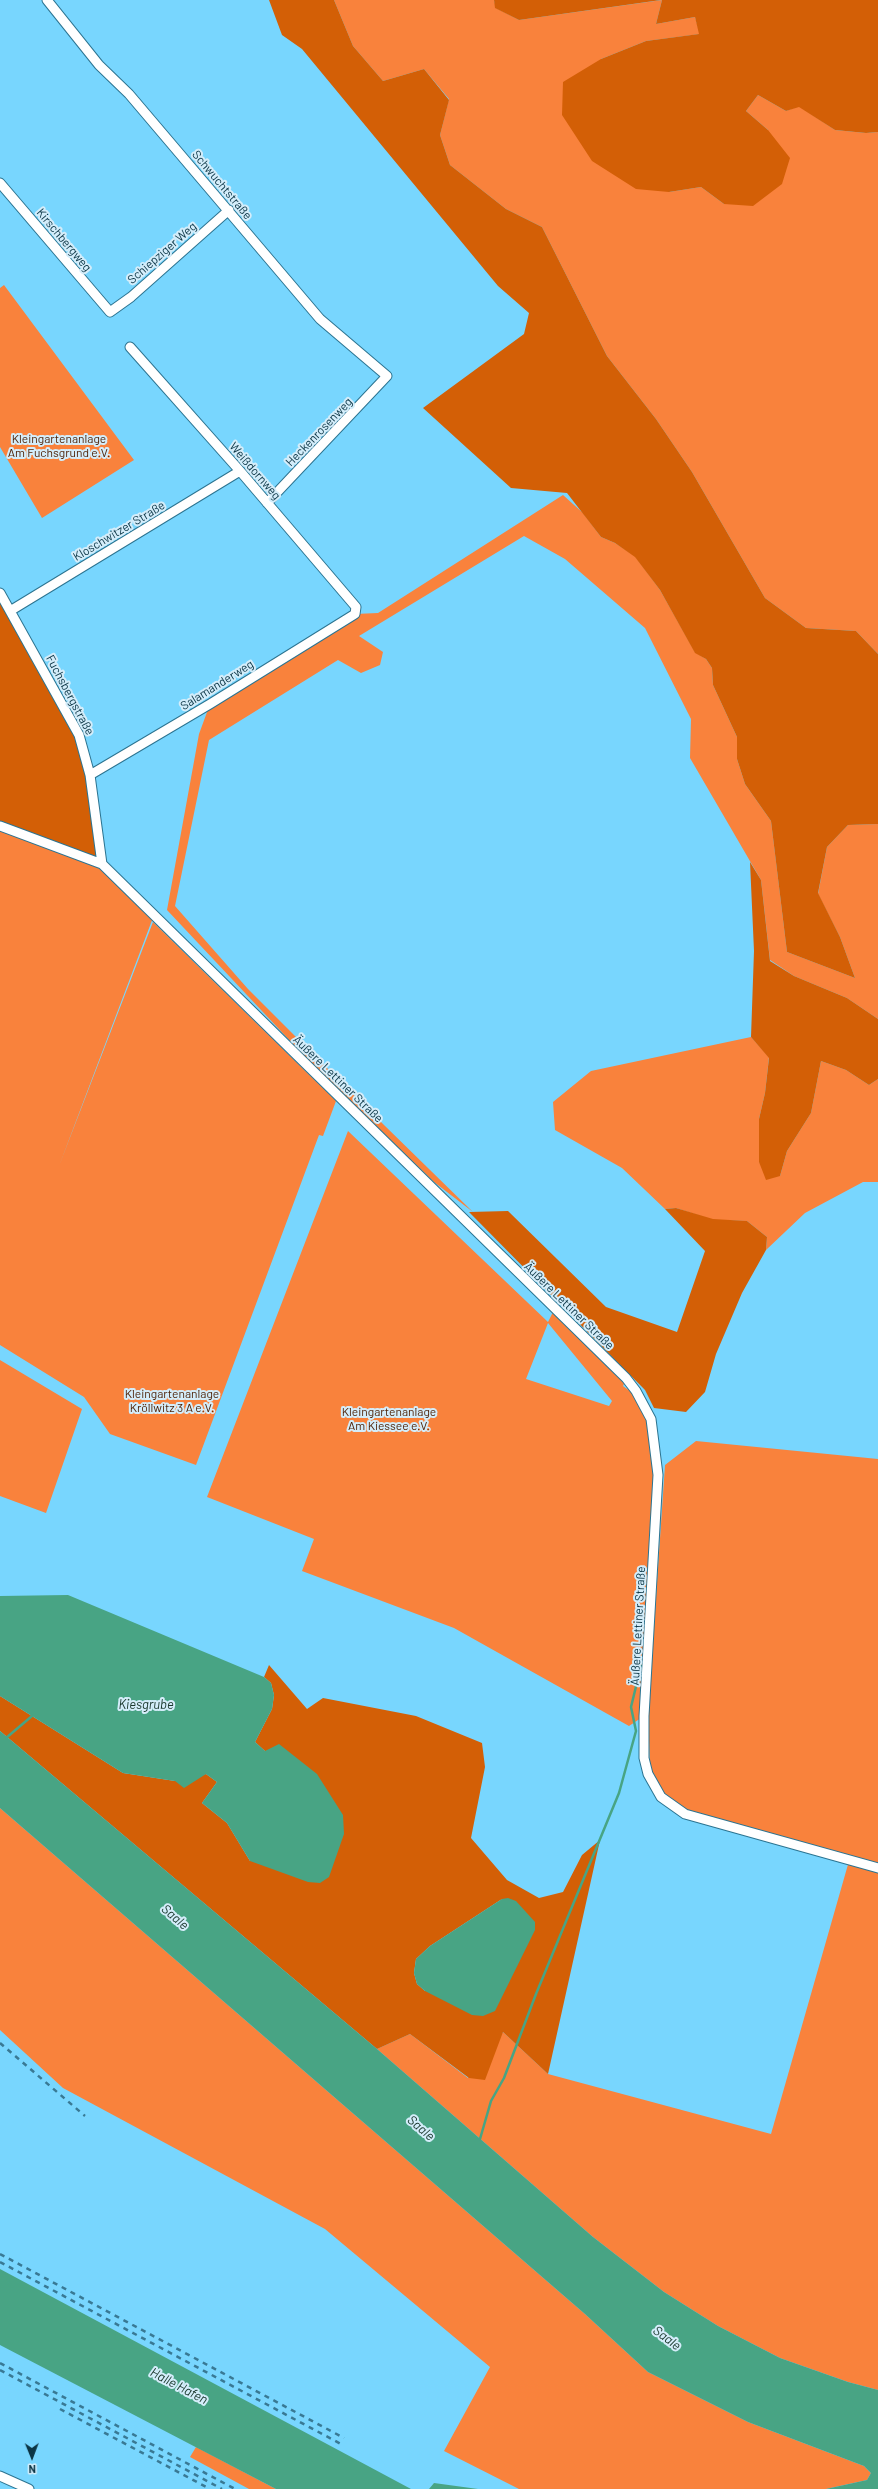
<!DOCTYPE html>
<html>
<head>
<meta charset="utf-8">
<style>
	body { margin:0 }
	#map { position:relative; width:878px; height:2489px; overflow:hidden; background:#78d6fe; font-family:Barlow,sans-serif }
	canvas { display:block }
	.north { position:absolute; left:12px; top:2437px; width:40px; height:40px; -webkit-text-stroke:3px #d4edfa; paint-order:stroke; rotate:179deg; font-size:11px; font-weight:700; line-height:16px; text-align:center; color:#0b3545 }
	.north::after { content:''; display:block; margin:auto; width:14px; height:18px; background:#0b3545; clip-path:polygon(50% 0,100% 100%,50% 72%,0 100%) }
</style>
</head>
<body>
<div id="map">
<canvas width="878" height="2489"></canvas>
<div class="north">N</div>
</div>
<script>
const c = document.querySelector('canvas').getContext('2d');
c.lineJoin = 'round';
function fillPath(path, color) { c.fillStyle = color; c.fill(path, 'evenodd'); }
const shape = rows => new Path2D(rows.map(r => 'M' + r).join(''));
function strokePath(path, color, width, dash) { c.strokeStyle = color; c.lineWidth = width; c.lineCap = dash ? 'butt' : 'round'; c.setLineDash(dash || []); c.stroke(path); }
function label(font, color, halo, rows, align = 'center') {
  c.font = font + ' Barlow,sans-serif'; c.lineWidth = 4; c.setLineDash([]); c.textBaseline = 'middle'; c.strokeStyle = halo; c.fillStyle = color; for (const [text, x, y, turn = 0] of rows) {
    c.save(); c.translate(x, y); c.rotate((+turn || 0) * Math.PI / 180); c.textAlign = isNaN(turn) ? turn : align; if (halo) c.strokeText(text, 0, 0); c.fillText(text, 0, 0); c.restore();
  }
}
const green = shape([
	[334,0,494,0,496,8,519,20,662,0,656,24,695,17,700,34,646,41,601,59,669,192,701,187,724,204,768,130,746,111,758,95,786,111,799,106,835,130,866,133,878,132,878,654,856,631,806,628,765,598,692,472,656,419,607,356,542,227,506,209,450,165,440,135,449,99,424,69,383,81,353,46],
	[4,285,134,460,42,518,0,447,0,288],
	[563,495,583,513,601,537,615,543,635,556,660,590,695,652,706,659,712,668,713,685,737,737,737,759,745,784,771,821,787,952,855,978,840,937,818,894,827,847,848,825,878,824,878,1019,847,998,794,976,770,960,761,880,690,758,691,719,645,628,565,559,524,536,359,636,383,652,380,665,361,673,338,660,209,740,175,906,248,989,384,1125,473,1212,434,1182,309,1061,167,910,199,734,210,704,355,614,378,613],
	[0,827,102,864,154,915,59,1166,153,922,336,1101,323,1136,319,1135,196,1465,110,1434,84,1397,0,1345],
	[751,1037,769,1057,765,1093,759,1119,759,1162,780,1176,787,1151,811,1113,821,1061,846,1070,869,1085,878,1079,878,1182,863,1182,805,1213,766,1250,767,1237,747,1221,713,1220,676,1208,665,1209,622,1168,555,1130,553,1102,591,1071],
	[348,1131,548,1322,553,1312,625,1382,623,1386,641,1399,651,1419,658,1475,644,1716,629,1726,454,1628,302,1571,314,1539,207,1497],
	[548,1323,612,1401,609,1406,526,1379],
	[0,1360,82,1409,46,1513,0,1496],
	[696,1441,878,1459,878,1867,688,1813,666,1798,655,1784,650,1765,648,1715,665,1465],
	[0,1808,585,2314,648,2372,748,2422,864,2466,871,2473,867,2480,826,2489,519,2489,444,2451,490,2367,325,2229,63,2088,0,2030],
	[849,1861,878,1869,878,2390,848,2382,780,2358,718,2326,664,2292,593,2237,377,2049,410,2034,468,2078,503,2032,548,2074,771,2134],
	[196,2447,276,2489,249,2489,190,2457]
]);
const forest = shape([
	[269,0,334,0,353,46,383,81,424,69,449,100,440,135,450,165,506,209,542,227,607,356,656,419,692,472,765,598,806,628,856,631,878,654,878,824,848,825,827,847,818,893,840,937,855,978,787,952,771,821,745,784,737,759,737,737,713,685,712,668,706,659,695,653,660,590,635,557,615,543,601,537,567,493,511,488,423,408,524,334,529,313,498,286,302,49,282,35],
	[494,0,661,0,519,20,495,8],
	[662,0,878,0,878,132,866,133,835,130,799,107,786,111,758,95,746,111,768,130,790,158,782,184,753,206,724,204,701,187,669,192,636,189,592,161,562,115,563,82,601,59,646,41,699,34,695,17,656,24],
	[0,593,79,735,100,862,0,822],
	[750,862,761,880,770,961,794,976,847,998,878,1019,878,1079,869,1085,846,1070,821,1061,811,1113,787,1151,780,1176,766,1180,759,1162,759,1119,765,1093,769,1058,751,1037,754,951],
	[676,1208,713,1219,747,1221,767,1237,766,1250,742,1293,716,1354,705,1392,686,1412,654,1408,645,1390,469,1212,508,1211,606,1307,677,1332,705,1251,665,1209],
	[269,1665,307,1709,323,1698,416,1716,482,1743,485,1767,471,1838,507,1880,539,1898,563,1892,582,1855,600,1840,548,2074,503,2032,485,2080,469,2078,410,2034,377,2049,0,1731,0,1696,123,1773,175,1781,206,1774,217,1782,202,1803,227,1823,250,1861,265,1751,255,1742,272,1709,274,1695,271,1683,264,1677],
	[502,1899,425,1991,417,1984,414,1973,416,1959,430,1946]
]);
const water = shape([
	[68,1595,264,1677,271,1683,274,1695,272,1709,255,1742,265,1751,279,1744,317,1774,343,1815,344,1834,329,1877,320,1883,308,1882,250,1861,227,1823,202,1803,217,1782,206,1774,184,1788,175,1781,123,1773,0,1696,0,1596],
	[0,1731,377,2049,593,2237,664,2292,718,2326,780,2358,848,2382,878,2390,878,2489,826,2489,867,2480,871,2473,864,2466,748,2422,648,2372,585,2314,0,1808],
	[508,1898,516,1901,535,1922,535,1930,495,2011,483,2016,472,2015,425,1991,417,1984,414,1973,416,1959,430,1946,502,1899],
	[0,2269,411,2489,276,2489,0,2345],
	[434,2483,478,2489,429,2489]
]);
const stream = shape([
	[6,1738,32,1716],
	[480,2139,491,2101,504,2078,536,1994,619,1793,636,1731,631,1707,641,1666]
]);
const minor = shape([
	[47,0,99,65,129,94,320,319,387,376,267,503],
	[0,183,110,312,131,297,229,210],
	[0,593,79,735,90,775,102,864],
	[10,611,240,471],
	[90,775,210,704,355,614,356,607,240,471,130,347],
	[0,826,102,864,626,1378,636,1391,651,1419,658,1475,644,1716,644,1758,648,1774,661,1797,685,1814,878,1868],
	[0,2476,29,2489]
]);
const rail = shape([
	[0,2043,85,2116],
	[0,2254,344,2438],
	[0,2262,341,2444],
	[0,2363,235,2489],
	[0,2370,222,2489],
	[60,2409,210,2489]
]);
const streetNames = [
	["Schwuchtstraße",222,185,50],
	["Kirschbergweg",64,240,50],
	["Schiepziger Weg",162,253,-41],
	["Heckenrosenweg",319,432,-46],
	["Weißdornweg",255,471,49],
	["Kloschwitzer Straße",119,531,-31],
	["Salamanderweg",217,685,-32],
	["Fuchsbergstraße",70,695,62],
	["Äußere Lettiner Straße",338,1079,44],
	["Äußere Lettiner Straße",569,1306,44],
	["Äußere Lettiner Straße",638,1626,-87]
];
const parkNames = [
	["Kleingartenanlage",59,439],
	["Am Fuchsgrund e.V.",59,453],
	["Kleingartenanlage",172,1394],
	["Kröllwitz 3 A e.V.",172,1408],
	["Kleingartenanlage",389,1412],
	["Am Kiessee e.V.",389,1426]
];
const waterNames = [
	["Kiesgrube",146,1705],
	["Saale",175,1917,41],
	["Saale",421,2128,41],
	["Saale",667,2338,37],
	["Halle Hafen",179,2386,28]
];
fillPath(green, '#f9823c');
fillPath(forest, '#d35f06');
fillPath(water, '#48a484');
strokePath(stream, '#48a484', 2.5);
strokePath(minor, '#2c7491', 11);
strokePath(minor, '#fff', 9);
strokePath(rail, '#397994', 2.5, [5, 5]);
label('12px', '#0b3545', '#d4edfa', streetNames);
label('12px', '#4c1e02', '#d4edfa', parkNames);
label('italic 13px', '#1a372c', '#d4edfa', waterNames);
</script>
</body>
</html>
